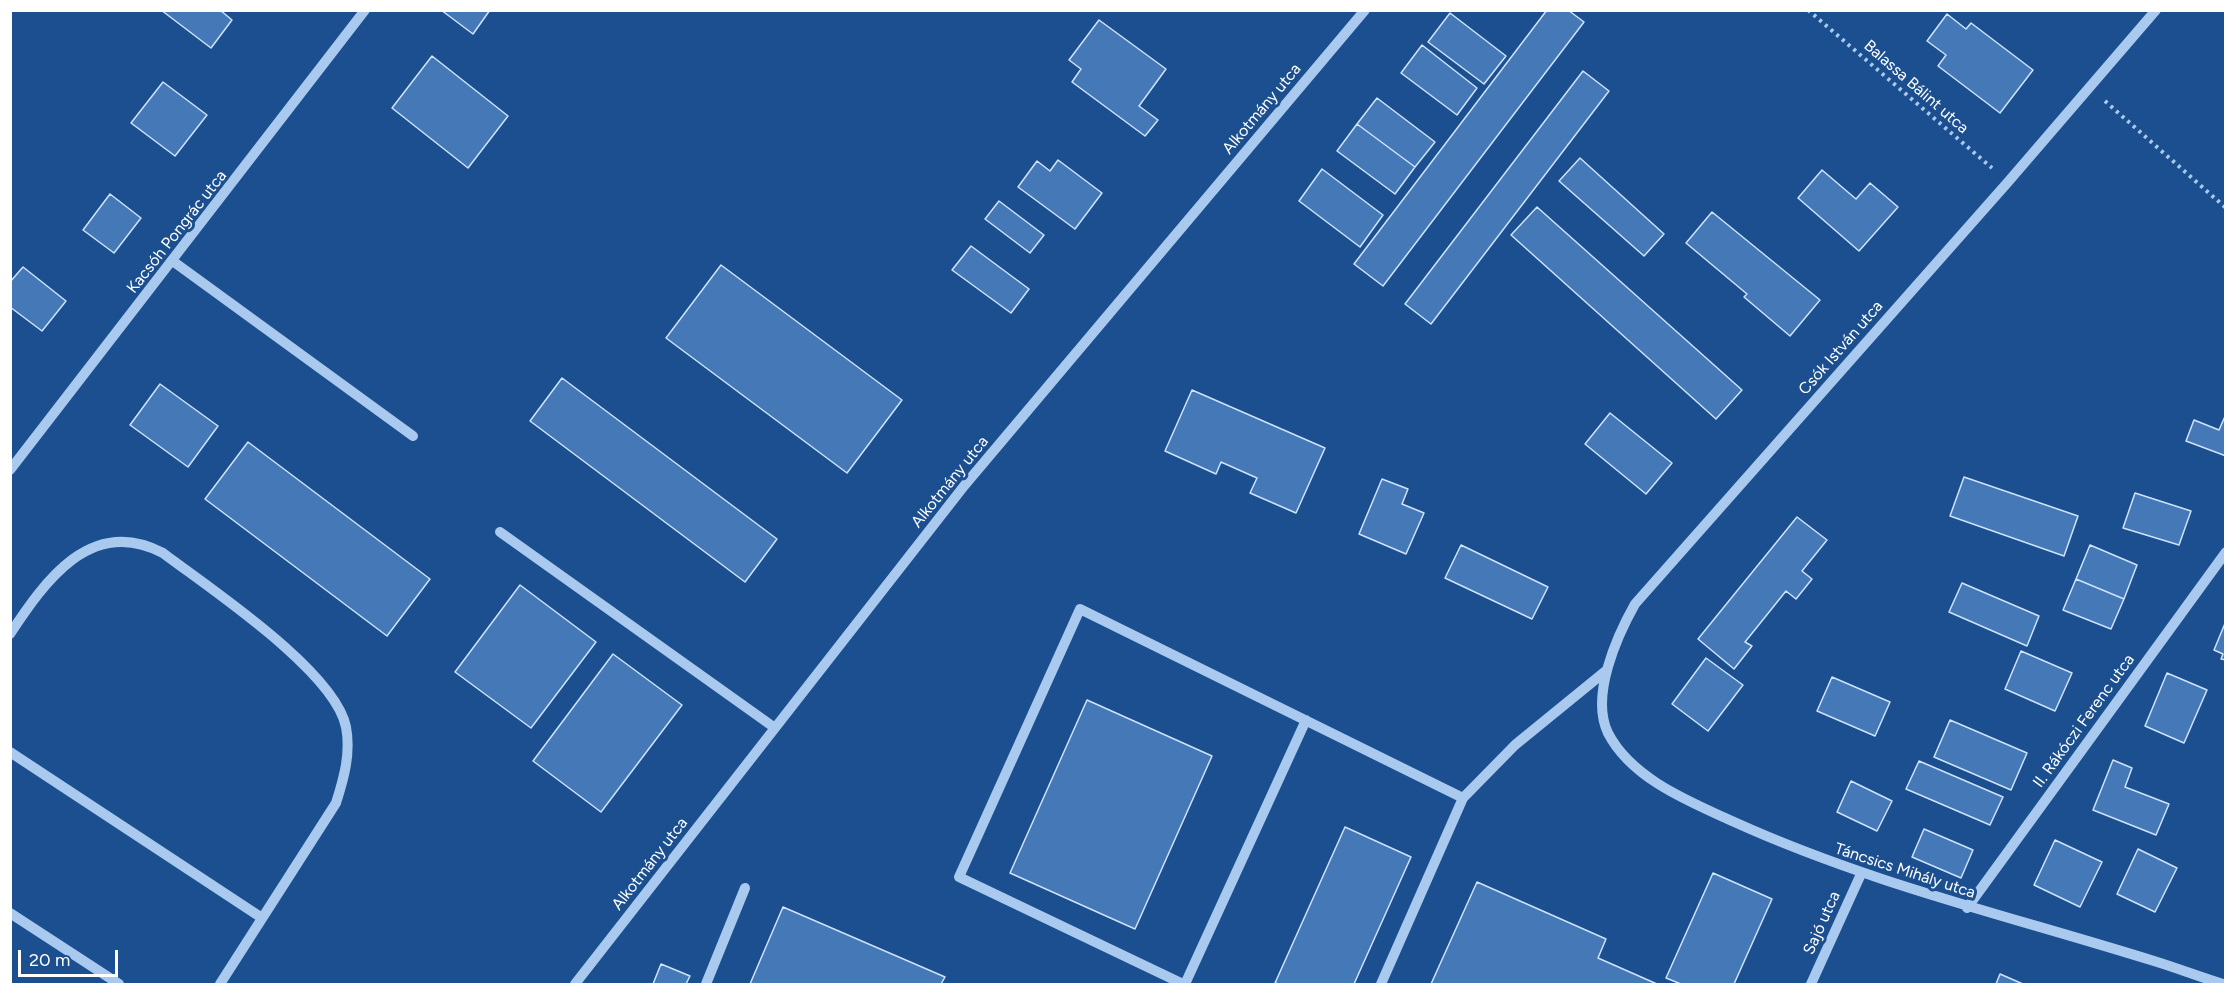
<!DOCTYPE html>
<meta charset="utf-8">
<style>
body{margin:0}
#map{position:relative;width:2236px;height:995px;overflow:hidden;background:#1b4f8f;font-family:Figtree,sans-serif}
canvas{display:block}
.frame{position:absolute;inset:0;border:12px solid #fff;pointer-events:none}
.scale{position:absolute;left:18px;top:950px;width:100px;height:27px;box-sizing:border-box;border:3px solid #fff;border-top:0;padding-left:8px;font-size:18px;line-height:21px;white-space:nowrap;color:#fff;-webkit-text-stroke:4px #1b4f8f;paint-order:stroke}
</style>
<div id="map">
<canvas width="2236" height="995"></canvas>
<div class="frame"></div>
<div class="scale">20 m</div>
</div>
<script>
const c = document.querySelector('canvas').getContext('2d');
c.lineJoin = 'round';
function paint(path, color) { c.fillStyle = color; c.fill(path, 'evenodd'); }
function strokePath(path, color, width, dash) { c.strokeStyle = color; c.lineWidth = width; c.lineCap = dash ? 'butt' : 'round'; c.setLineDash(dash || []); c.stroke(path); }
function drawText(font, color, halo, rows, align = 'center') {
  c.font = font + ' Figtree,sans-serif'; c.lineWidth = 6; c.setLineDash([]); c.textBaseline = 'middle'; c.strokeStyle = halo; c.fillStyle = color; for (const [text, x, y, turn = 0] of rows) {
    c.save(); c.translate(x, y); c.rotate((+turn || 0) * Math.PI / 180); c.textAlign = isNaN(turn) ? turn : align; if (halo) c.strokeText(text, 0, 0); c.fillText(text, 0, 0); c.restore();
  }
}
const building = new Path2D(`
 M161,10h59l12,10 -21,28z
 M441,10h49l-17,24z
 M1547,10h21l16,12 -201,264 -29,-22z
 M1450,13l56,43 -22,28 -56,-42z
 M1947,14l19,15 5,-6 62,47 -33,43 -62,-47 8,-11 -19,-14z
 M1099,20l67,49 -27,37 19,14 -13,16 -73,-54 9,-13 -12,-9z
 M1422,45l55,43 -20,27 -56,-42z
 M432,56l76,60 -40,52 -76,-60z
 M1583,71l26,20 -178,233 -26,-20z
 M163,82l44,33 -32,41 -44,-33z
 M1377,98l58,44 -20,25 -58,-43z
 M1357,124l58,43 -20,27 -58,-43z
 M1580,158l84,76 -20,22 -85,-75z
 M1058,160l44,33 -27,36 -57,-42 19,-26 13,10z
 M1322,169l61,46 -23,32 -61,-46z
 M1822,170l34,29 14,-16 28,24 -39,44 -61,-53z
 M110,194l31,24 -27,35 -31,-23z
 M999,201l45,34 -14,18 -45,-34z
 M1537,207l205,183 -26,29 -205,-184z
 M1712,212l108,88 -30,36 -46,-39 3,-3 -61,-51z
 M971,246l58,43 -18,24 -59,-43z
 M721,265l181,135 -55,73 -181,-135z
 M23,267l43,34 -24,30 -32,-24v-25z
 M562,378l215,161 -32,43 -215,-161z
 M160,384l58,42 -30,41 -58,-42z
 M1192,390l133,58 -29,65 -46,-20 7,-15 -36,-16 -5,12 -51,-23z
 M1610,413l62,50 -26,31 -61,-50z
 M2226,414v42l-40,-15 8,-21 25,10z
 M248,442l182,137 -43,57 -182,-137z
 M1964,477l114,39 -14,40 -114,-40z
 M1382,479l26,10 -6,15 22,9 -18,41 -47,-20z
 M2135,493l56,18 -12,34 -56,-17z
 M1797,517l30,23 -25,31 10,8 -16,20 -10,-8 -41,51 7,4 -18,23 -36,-30z
 M1461,545l87,42 -16,32 -87,-41z
 M2090,545l47,20 -13,34 -48,-20z
 M2076,579l48,20 -13,30 -48,-19z
 M1962,583l77,33 -12,30 -78,-34z
 M520,585l76,57 -65,86 -76,-56z
 M2226,621v39l-5,-1 2,-5 -9,-4z
 M2021,651l51,22 -17,38 -50,-22z
 M613,654l69,51 -81,107 -68,-51z
 M1706,658l37,27 -35,46 -36,-27z
 M2167,673l40,17 -23,53 -39,-17z
 M1832,677l58,25 -15,34 -58,-25z
 M1087,700l125,56 -77,173 -125,-56z
 M1950,720l77,33 -16,37 -77,-33z
 M2113,760l19,8 -7,19 44,17 -13,31 -63,-25z
 M1919,761l84,36 -13,28 -84,-36z
 M1851,781l41,20 -15,30 -40,-19z
 M1345,827l66,30 -57,127h-75l-4,-1z
 M1924,829l49,21 -12,28 -49,-21z
 M2055,840l47,22 -22,45 -46,-22z
 M2138,849l39,19 -22,44 -38,-18z
 M1713,873l59,26 -38,85h-53l-15,-6z
 M1477,882l129,57 -8,19 59,26h-226z
 M783,907l162,70 -4,7h-191z
 M661,964l29,12 -4,8h-33z
 M2000,974l23,10h-27z`);
paint(building, '#4478b7');
strokePath(building, '#cfe3fa', 1.5);
strokePath(new Path2D(`
 M1808,10l184,158
 M2105,101l121,107`), '#a9c9ee', 4, [3, 4.5]);
strokePath(new Path2D(`
 M2156,10l-148,172 -373,422c-18,32 -45,92 -27,129 23,45 80,68 124,88 139,63 278,95 422,140 23,7 46,16 69,23
 M174,262l239,174
 M10,470l355,-460
 M500,532l275,196
 M10,634c35,-53 81,-119 153,-81 46,35 172,118 183,174 5,26 -2,51 -10,76l-116,181
 M10,752l252,166
 M1967,908l259,-356
 M10,913l109,71
 M575,984l389,-498 401,-476
 M706,984l39,-96
 M1183,984l-224,-107 121,-268 383,189
 M1185,984l121,-264
 M1381,984l82,-186 52,-53 92,-75
 M1811,984l50,-110`), '#a9c9ee', 10);
drawText('16px', '#fff', '#1b4f8f', [
 ["Balassa Bálint utca",1916,87,41],
 ["Alkotmány utca",1262,109,-50],
 ["Kacsóh Pongrác utca",177,232,-52],
 ["Csók István utca",1841,348,-49],
 ["Alkotmány utca",950,482,-51],
 ["II. Rákóczi Ferenc utca",2084,721,-54],
 ["Alkotmány utca",650,864,-52],
 ["Táncsics Mihály utca",1905,871,18],
 ["Sajó utca",1822,923,-66]
]);
</script>
